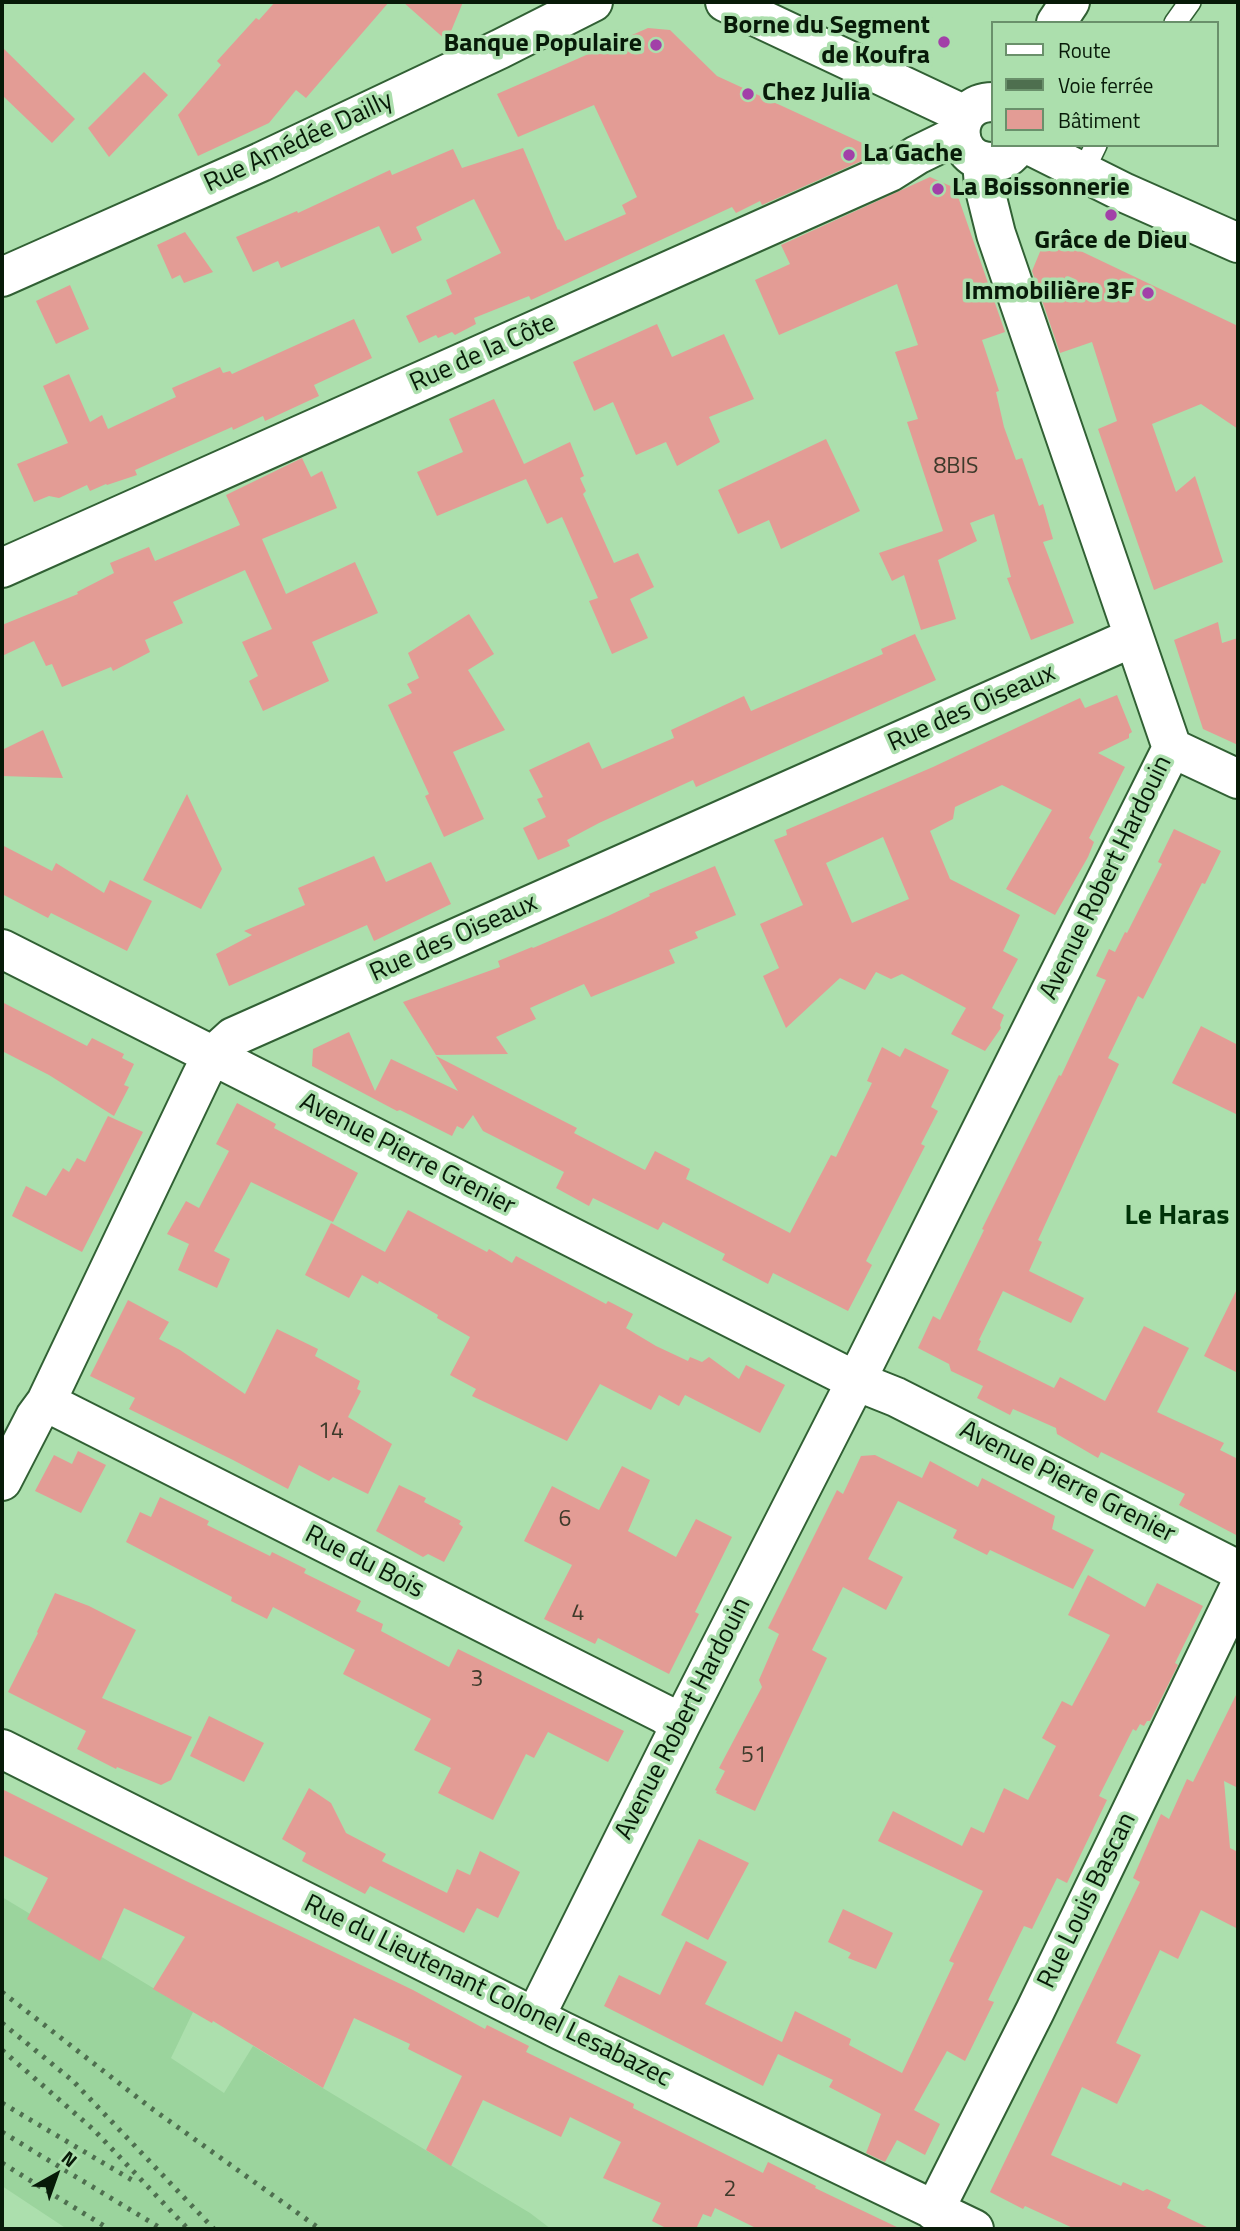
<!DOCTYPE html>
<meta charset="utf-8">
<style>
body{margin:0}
#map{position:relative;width:1240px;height:2231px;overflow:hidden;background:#acdfad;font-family:"Titillium Web",sans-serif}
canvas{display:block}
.frame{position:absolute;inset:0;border:4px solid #071a08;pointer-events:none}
.legend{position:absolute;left:991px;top:21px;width:228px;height:126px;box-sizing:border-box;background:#acdfad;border:2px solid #6a906b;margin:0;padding:9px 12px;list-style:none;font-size:21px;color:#071a08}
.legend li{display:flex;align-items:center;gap:14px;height:35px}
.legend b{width:35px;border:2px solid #6a906b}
.north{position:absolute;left:21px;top:2140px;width:70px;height:70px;-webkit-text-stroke:5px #acdfad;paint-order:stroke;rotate:40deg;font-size:19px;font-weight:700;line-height:28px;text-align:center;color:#071a08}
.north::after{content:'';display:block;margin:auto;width:24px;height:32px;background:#071a08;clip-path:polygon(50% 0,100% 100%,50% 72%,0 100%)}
</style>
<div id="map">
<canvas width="1240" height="2231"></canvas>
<div class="frame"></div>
<ul class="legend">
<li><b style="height:9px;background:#fff"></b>Route</li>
<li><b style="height:9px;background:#4e6f4f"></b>Voie ferrée</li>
<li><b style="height:19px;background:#e39c95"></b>Bâtiment</li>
</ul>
<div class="north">N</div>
</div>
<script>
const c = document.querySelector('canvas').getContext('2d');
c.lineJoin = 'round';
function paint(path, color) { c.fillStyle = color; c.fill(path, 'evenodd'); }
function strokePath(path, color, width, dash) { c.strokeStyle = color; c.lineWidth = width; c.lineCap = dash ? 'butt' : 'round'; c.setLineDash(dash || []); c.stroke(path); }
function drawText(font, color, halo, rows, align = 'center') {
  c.font = font + ' "Titillium Web",sans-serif'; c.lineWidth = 7; c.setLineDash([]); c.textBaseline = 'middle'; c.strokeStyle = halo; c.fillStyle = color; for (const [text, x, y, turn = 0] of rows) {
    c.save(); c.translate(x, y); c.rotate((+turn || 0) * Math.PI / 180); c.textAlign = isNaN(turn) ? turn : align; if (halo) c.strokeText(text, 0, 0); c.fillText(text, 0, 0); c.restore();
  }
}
paint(new Path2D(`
 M2,1897l191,115 -22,46 53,35 29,-47 277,167 21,16h-484l-65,-43z`), '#9bd49d');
paint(new Path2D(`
 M275,2h114l-83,96 -10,-8 -27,33 -71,33 -20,-41 43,-50 -4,-4 39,-43 3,2z
 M403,2h60l-16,39z
 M648,28l22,2 47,46 154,71 -5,12 -104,46 -2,-4 -24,12 -4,-6 -201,93 -2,-4 -55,22 2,6 -21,11 -3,-3 -14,6 -2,-3 -17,8 -13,-27 46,-22 -6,-14 55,-27 -27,-54 -58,28 6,13 -30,14 -13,-28 -98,42 -3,-7 -25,11 -17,-35 61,-26 1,2 92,-43 2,5 61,-26 9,19 61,-20 35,82 1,-1 6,12 61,-27 -4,-9 15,-8 -43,-92 -76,32 -21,-43z
 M2,47l73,72 -23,24 -50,-48z
 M144,72l24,23 -59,62 -21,-29z
 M930,177l25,11 50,144 -23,8 17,51 -3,1 8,35 12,33 6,-2 17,48 4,-2 10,35 -10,3 31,81 -43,17 -24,-62 4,-1 -17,-63 -24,9 7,18 -39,19 18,59 -35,11 -17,-55 -12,6 -13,-28 64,-22 -36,-109 11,-3 -23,-67 23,-7 -21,-61 -118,51 -24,-55 35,-16 -9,-19z
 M185,232l28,40 -29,11 -4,-8 -8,4 -15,-34z
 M1047,235l191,91v103l-37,-25 -49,20 24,68 19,-16 28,86 -69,28 -56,-161 19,-8 -25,-79 -32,11 -28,-82z
 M70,285l19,44 -33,15 -20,-43z
 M354,319l18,39 -58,27 5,11 -54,25 -2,-5 -30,14 -1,-3 -97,43 2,5 -30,10 -1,-1 -16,7 -3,-6 -28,13 -10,-2 -15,6 -17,-38 51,-21 -25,-57 26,-12 21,48 12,-7 6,14 68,-32 -4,-9 48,-21 3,6 7,-2 2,3z
 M657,324l15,33 52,-23 30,65 -45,18 11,25 -43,24 -11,-24 -30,13 -23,-53 -19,9 -21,-49z
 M494,399l30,65 46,-22 14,34 -4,2 6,13 -3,3 31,69 24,-10 16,34 -24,12 18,39 -36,16 -23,-53 9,-3 -36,-81 -15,7 -21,-45 -89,37 -20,-44 46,-20 -14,-33z
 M826,439l34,72 -79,38 -12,-29 -31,14 -20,-44z
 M302,458l9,19 11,-6 15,37 -75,31 24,55 69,-32 23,51 -66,29 17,39 -66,30 -14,-30 9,-5 -16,-34 30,-13 -27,-59 -72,32 10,21 -38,17 5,12 -37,19 -2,-4 -49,20 -10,-23 -6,2 -12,-25 -32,15v-31l76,-31 -1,-2 37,-19 -4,-10 39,-16 6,14 85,-36 -14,-30z
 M469,614l25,40 -26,16 37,60 -52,22 31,67 -40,18 -19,-41 4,-2 -41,-89 24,-12 -5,-9 12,-6 -11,-25z
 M1218,622l4,21 16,-5v107l-35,-16 -29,-89z
 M915,634l21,46 -240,107 -3,-7 -94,43 -32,17 3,6 -32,14 -15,-32 23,-11 -9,-18 6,-2 -14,-27 60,-28 13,27 72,-31 -3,-8 73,-34 7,15 132,-57 -2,-5z
 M1117,695l15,37 -3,2v4l-31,15 27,14 -36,71 5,4 -6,15 -33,58 -49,-26 46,-79 -50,-25 -47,22 -2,12 -23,12 20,48 70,36 -17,36 15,8 -26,49 12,7 -4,10 1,3 -16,23 -34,-17 15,-26 -64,-34 -11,5 -15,-7 -11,18 -25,-12 -54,50 -23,-52 16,-8 -19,-44 43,-19 -29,-65 13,-5 -1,-5 147,-63 147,-69 5,10zM883,837l26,62 -57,24 -26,-60z
 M43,730l20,48 -61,-2v-26z
 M187,794l35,75 -21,40 -58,-29z
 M1174,829l47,22 -16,33 -3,-1 -59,116 -5,-3 -30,62 11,6 -81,176 4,2 -13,29 55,27 -13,25 -68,-32 -24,49 2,1 -4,9 77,38 6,-11 45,24 39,-75 45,22 -32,64 67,31 -4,7 18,9v77l-59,-31 6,-11 -84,-42 -3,6 -41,-24 -1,-6 -43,-19 -3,6 -33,-17 6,-12 -32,-15 -2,-7 -31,-16 15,-32 7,4 44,-90 -2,-1 77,-154 2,1 45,-96 -10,-4 13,-27 6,3 10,-20 2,1 35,-69 -4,-2z
 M2,845l50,26 4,-8 48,30 6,-13 42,21 -25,50 -76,-38 -3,5 -46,-24z
 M374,856l12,26 45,-20 20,42 -77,37 -7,-16 -138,61 -13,-32 36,-19 -8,-4 61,-26 -7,-17z
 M715,866l21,49 -41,17 3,6 -29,12 6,13 -84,34 -7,-13 -54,24 6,11 -40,18 12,17 -72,1 -33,-53 97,-35 -2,-6 34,-14 1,1 75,-32 42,-20 -1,-2z
 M2,1002l85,44 5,-8 32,16 -2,4 12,6 -10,21 5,2 -15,29 -65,-41 -47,-24z
 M1201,1026l37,19v70l-66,-32z
 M349,1032l26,59 16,-32 67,32 -22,-35 141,72 -3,5 71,37 10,-19 35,18 -4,10 104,54 41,-78 5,2 36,-74 -5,-2 15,-34 18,10 5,-9 44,22 -18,37 7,4 -17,33 4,2 -59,115 6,4 -24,46 -75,-38 -5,11 -46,-24 3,-6 -62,-32 -5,8 -65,-32 -4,8 -33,-18 8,-16 -81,-41 -10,-16 -10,14 -6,-3 -5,10 -52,-26 -3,1 -85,-45 1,-17z
 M237,1103l39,21 -2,4 84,45 -25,49 -82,-40 -37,69 16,8 -13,29 -39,-18 11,-26 -22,-10 19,-33 13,7 30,-57 -13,-7z
 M108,1116l35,16 -61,120 -70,-36 14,-30 20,10 17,-28 6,4 8,-14 8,4z
 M408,1210l79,42 2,-3 23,14 4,-7 90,48 2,-3 25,13 -7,14 30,18 32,15 2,-4 12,5 7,-5 30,22 7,-14 39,20 -25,48 -75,-38 -6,11 -20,-11 -8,15 -51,-26 -33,57 -95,-45 4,-7 -26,-14 20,-38 -33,-19 1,-3 -59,-34 -1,3 -16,-9 -13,23 -44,-23 26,-52 54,29z
 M1238,1287v86l-34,-17z
 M128,1300l41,22 -10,17 21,11 65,44 32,-65 41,20 -3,7 45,25 -3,8 4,2 -13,26 44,27 -24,50 -35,-17 -4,4 -30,-16 -11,24 -55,-29 -104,-51 6,-11 -45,-22z
 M78,1451l28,14 -25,48 -46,-22 19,-36 18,9z
 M875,1455l47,23 8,-17 48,26 4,-9 73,38 -3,13 42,21 -21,39 -83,-39 -3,5 -34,-17 4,-8 -59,-29 -30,58 35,18 -17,33 -43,-23 -31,63 15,8 -72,153 -39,-18 1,-2 -2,-1 10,-19 -6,-3 43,-81 -3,-7 20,-46 -11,-6 69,-138 6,4 18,-38z
 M622,1466l28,14 -22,51 48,26 20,-38 36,18 -37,75 4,2 -30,60 -71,-36 -3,6 -51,-25 28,-54 -48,-24 28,-55 47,24z
 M399,1485l27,13 -2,4 37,19 -2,3 4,3 -19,35 -16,-8 -5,3 -47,-26z
 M160,1497l49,24 -2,4 63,31 2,-4 34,17 -2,4 57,28 -5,10 27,13 -2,7 68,36 9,-18 166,82 -16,31 -60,-30 -14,26 -8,-4 -33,66 -55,-27 13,-25 -37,-18 17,-31 -88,-45 12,-24 -82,-43 -6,12 -36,-18 1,-4 -106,-55 14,-30 11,5z
 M1088,1575l57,32 12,-24 46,23 -28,57 3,2 -28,56h-3l-3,5 -4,-2 -4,7 -3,-2 -34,67 8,4 -40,83 -10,-5 -25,51 -8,-3 -36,74 6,2 -29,59 -18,-10 -33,59 26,14 -15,31 -28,-15 -12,22 -19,-9 15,-39 -52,-27 4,-7 -55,-26 -15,32 -159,-80 15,-31 41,20 26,-54 41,21 -22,42 77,38 13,-31 56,28 -2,6 53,28 52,-110 -5,-2 34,-70 -105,-50 15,-30 69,35 9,-19 13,6 20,-45 24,12 28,-54 -14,-8 20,-37 10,5 38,-71 -42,-20z
 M55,1593l34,13 47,24 -34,68 90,39 -21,43 -10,5 -44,-18 -1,2 -39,-20 9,-18 -78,-39 30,-59 -1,-1z
 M1238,1691v97l-14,-7 6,67 8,4v77l-37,-19 -23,49 -18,-9 -44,93 25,12 -24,49 -35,-17 -31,68 70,31 2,-4 20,9 4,-2 24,11 -4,8 44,21h-136l-50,-23 -2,3 -33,-17 150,-310 -7,-4 28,-64 8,5 18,-40 6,3z
 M209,1716l55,27 -20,39 -54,-26z
 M309,1788l22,15 15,30 40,21 -4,7 65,32 10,-24 13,6 10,-24 40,21 -22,46 -21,-10 -13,25 -94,-47 -5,8 -63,-33 4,-8 -24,-14z
 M2,1789l184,92 227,109 72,39 2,-4 42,21 -3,6 108,52 -1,4 130,65 5,-11 48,24 -1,2 86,41h-143l-43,-21 -4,9 -8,-3 -7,15h-28l-16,-8 9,-18 -58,-25 18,-36 -51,-25 -9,20 -78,-37 -32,66 -25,-16 36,-74 -54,-27 2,-5 -56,-26 -31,70 -110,-67 -1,2 -59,-34 32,-52 -61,-29 -24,53 -73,-42 21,-41 -46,-23z
 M699,1839l50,24 -41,77 -47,-25z
 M843,1909l50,24 -17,36 -28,-11 3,-5 -23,-11z`), '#e39c95');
const lane = new Path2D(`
 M1175,23l15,-21
 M1083,172l13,-27`);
const street = new Path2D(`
 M1056,23l14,-21
 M2,277l259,-115 239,-113 93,-47
 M2,568l888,-396 27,-17 43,-21
 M1172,748l66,31
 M2,949l854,432 40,16 342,173
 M46,1402l618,312 16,12
 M2,1481l33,-64 11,-15 155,-325 10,-20 22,-20 901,-400
 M2,1749l560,282 412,198
 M535,2017l145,-291 176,-345 316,-633 -176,-514 -12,-48 -2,-25
 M934,2211l101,-200 203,-421`);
const primary = new Path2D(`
 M725,2l240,113
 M993,102c-43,0 -43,60 -1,60 12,0 20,-7 26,-17
 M1029,145l96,48 113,50`);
strokePath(lane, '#316034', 24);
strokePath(street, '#316034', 42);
strokePath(primary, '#316034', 42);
strokePath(lane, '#fff', 21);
strokePath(street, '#fff', 38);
strokePath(primary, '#fff', 38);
strokePath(new Path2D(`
 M2,1992l149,116 169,121
 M2,2023l71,58 141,148
 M2,2050l92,80 94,99
 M2,2103l135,80
 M2,2132l160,97
 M2,2163l107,66`), '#4e6f4f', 5, [3.5, 7]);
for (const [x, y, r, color] of [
 [944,42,7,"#a240a8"],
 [656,45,7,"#a240a8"],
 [748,94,7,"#a240a8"],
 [849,155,7,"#a240a8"],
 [938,189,7,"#a240a8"],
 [1111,215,7,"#a240a8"],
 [1148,293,7,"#a240a8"]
]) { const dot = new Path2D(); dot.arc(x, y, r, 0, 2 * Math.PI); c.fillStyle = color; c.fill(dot); strokePath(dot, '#acdfad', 2.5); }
drawText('23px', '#3e3a2b', null, [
 ["8BIS",956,467],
 ["14",331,1432],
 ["6",565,1520],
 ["4",578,1614],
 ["3",477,1680],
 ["51",754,1756],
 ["2",730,2190]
]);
drawText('bold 26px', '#071a08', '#acdfad', [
 ["Borne du Segment",930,27],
 ["de Koufra",930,57],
 ["Banque Populaire",642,45],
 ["Chez Julia",762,94,"left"],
 ["La Gache",863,155,"left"],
 ["La Boissonnerie",952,189,"left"],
 ["Grâce de Dieu",1111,242,"center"],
 ["Immobilière 3F",1134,293]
], 'right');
drawText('26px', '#071a08', '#acdfad', [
 ["Rue Amédée Dailly",299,143,-25],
 ["Rue de la Côte",483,354,-24],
 ["Rue des Oiseaux",972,709,-24],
 ["Avenue Robert Hardouin",1107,878,-64],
 ["Rue des Oiseaux",454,939,-24],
 ["Avenue Pierre Grenier",407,1155,27],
 ["Avenue Pierre Grenier",1067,1483,27],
 ["Rue du Bois",364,1563,27],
 ["Avenue Robert Hardouin",684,1719,-63],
 ["Rue Louis Bascan",1088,1901,-64],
 ["Rue du Lieutenant Colonel Lesabazec",487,1992,26]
]);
drawText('bold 28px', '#003308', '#acdfad', [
 ["Le Haras",1177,1217]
]);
</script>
